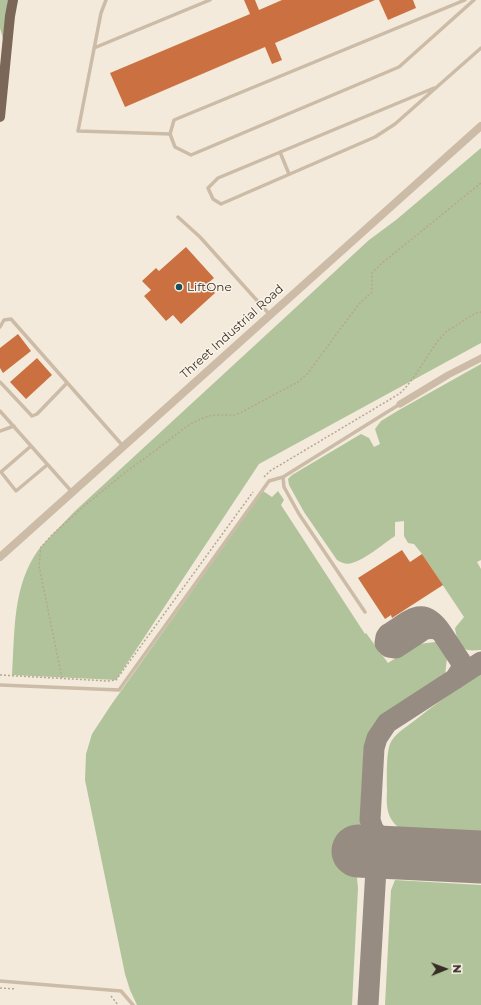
<!DOCTYPE html>
<style>
body{margin:0}
#map{position:relative;width:481px;height:1005px;overflow:hidden;background:#f3eadb;font-family:Montserrat,sans-serif}
canvas{display:block}
.north{position:absolute;left:425px;top:949px;width:40px;height:40px;-webkit-text-stroke:3px #faf4e8;paint-order:stroke;rotate:89deg;font-size:11px;font-weight:700;line-height:16px;text-align:center;color:#382e28}
.north::after{content:'';display:block;margin:auto;width:14px;height:18px;background:#382e28;clip-path:polygon(50% 0,100% 100%,50% 72%,0 100%)}
</style>
<div id="map">
<canvas width="481" height="1005"></canvas>
<div class="north">N</div>
</div>
<script>
const c = document.querySelector('canvas').getContext('2d');
c.lineJoin = 'round';
function paint(path, color) { c.fillStyle = color; c.fill(path, 'evenodd'); }
function strokePath(path, color, width, dash) { c.strokeStyle = color; c.lineWidth = width; c.lineCap = dash ? 'butt' : 'round'; c.setLineDash(dash || []); c.stroke(path); }
function drawText(font, color, halo, rows, align = 'center') {
  c.font = font + ' Montserrat,sans-serif'; c.lineWidth = 3; c.setLineDash([]); c.textBaseline = 'middle'; c.strokeStyle = halo; c.fillStyle = color; for (const [text, x, y, turn = 0] of rows) {
    c.save(); c.translate(x, y); c.rotate((+turn || 0) * Math.PI / 180); c.textAlign = isNaN(turn) ? turn : align; if (halo) c.strokeText(text, 0, 0); c.fillText(text, 0, 0); c.restore();
  }
}
paint(new Path2D(`
 M0,0h8l-5,39 -3,-11z
 M481,148v195l-222,121 -143,216 -104,-5c3,-43 0,-89 27,-126 11,-13 24,-25 36,-38l294,-271 27,-20z
 M481,364v196l-4,2 4,7v81c-4,0 -9,1 -13,0 -9,-2 -12,-15 -13,-22l9,-11 -42,-63 -8,-10 -6,-1 -4,-7v-15l-9,1v14c-12,8 -29,23 -43,27 -5,2 -10,0 -15,-3l-33,-48 -15,-27 -1,-6 4,-4 69,-41 8,4 5,9 6,-3 -5,-15 6,-8 18,-11z
 M263,491l9,6 6,-6 6,9 -3,5 84,129 1,-1 22,30 30,-19 18,-2 11,16 -2,17 -56,36 -13,11 -9,15 -3,11 -7,130 1,10 -6,117h-215l-7,-15 -5,-16 -40,-194 1,-26 6,-20 19,-29z
 M481,673v159l-23,-1 -1,4 -52,-3c-18,-11 -19,-23 -18,-42 0,-11 -1,-36 3,-46 4,-10 15,-16 24,-23 21,-17 44,-33 67,-48z
 M395,880l86,5v120h-96l6,-115z`), '#b1c39a');
strokePath(new Path2D(`
 M442,633c-19,-29 -31,-13 -54,1l-2,3 -1,6 4,4 7,1 29,-19c7,-1 12,-1 17,4l19,29 1,6 -7,11
 M368,1005l9,-153v-18l-4,-5 -3,-9 4,-72 3,-10 10,-15 94,-61`), '#968c82', 21);
strokePath(new Path2D(`
 M358,851l123,6`), '#968c82', 53);
paint(new Path2D(`
 M244,0h11l4,10 23,-10h93l-100,43 7,17 -10,4 -7,-17 -140,60 -15,-34 140,-59z
 M379,0h34l3,8 -28,12z
 M186,247l28,31 -7,6 8,9 -34,31 -8,-9 -7,6 -22,-25 7,-6 -9,-9 14,-13 3,3z
 M18,334l13,17 -28,22 -3,-5v-20z
 M37,358l15,17 -26,24 -16,-17z
 M402,550l8,12 12,-8 21,31 -51,33 -1,-3 -6,4 -27,-41z`), '#cb7141');
strokePath(new Path2D(`
 M264,477l6,-6 129,-77c19,-17 28,-42 45,-60 3,-4 9,-6 13,-9 8,-5 14,-11 24,-13
 M0,675l108,6 8,-1 137,-188
 M62,678l-23,-112 2,-19 12,-13 31,-28 43,-35 25,-18 38,-29 13,-6 10,-3h21l6,-2 58,-31 10,-9 50,-68 14,-13v-19l9,-9 100,-81
 M0,988l16,1
 M111,996l7,9`), '#b8a691', 1.5, [2, 2]);
strokePath(new Path2D(`
 M106,0l-5,13 -23,118 92,3 5,13 16,8 208,-88 75,-67
 M94,48l116,-48
 M434,88l-216,90 -10,10 5,11 8,5 154,-67 20,-13 86,-76
 M170,134l4,-14 291,-120
 M280,152l9,22
 M178,217l22,20 70,78
 M0,327l4,-7 7,-1 112,127
 M0,382l32,34 5,-2 30,-31
 M0,411l72,81
 M0,431l14,-5
 M31,446l-30,26 15,19 31,-26
 M365,612l-66,-98 -15,-27 -1,-10 117,-73
 M0,685l119,5 150,-209 14,-4
 M0,981l121,10 12,14`), '#ccbca7', 3.5);
strokePath(new Path2D(`
 M400,404l48,-29 33,-17`), '#ccbca7', 7);
strokePath(new Path2D(`
 M0,557l481,-431`), '#ccbca7', 8);
strokePath(new Path2D(`
 M0,117l10,-101 3,-16`), '#7a6758', 10);
for (const [x, y, r, color] of [
 [179,287,4,"#1b505b"]
]) { const dot = new Path2D(); dot.arc(x, y, r, 0, 2 * Math.PI); c.fillStyle = color; c.fill(dot); strokePath(dot, '#faf4e8', 1.5); }
drawText('12px', '#382e28', '#faf4e8', [
 ["LiftOne",187,287]
], 'left');
drawText('12px', '#382e28', '#faf4e8', [
 ["Threet Industrial Road",232,332,-42]
]);
</script>
